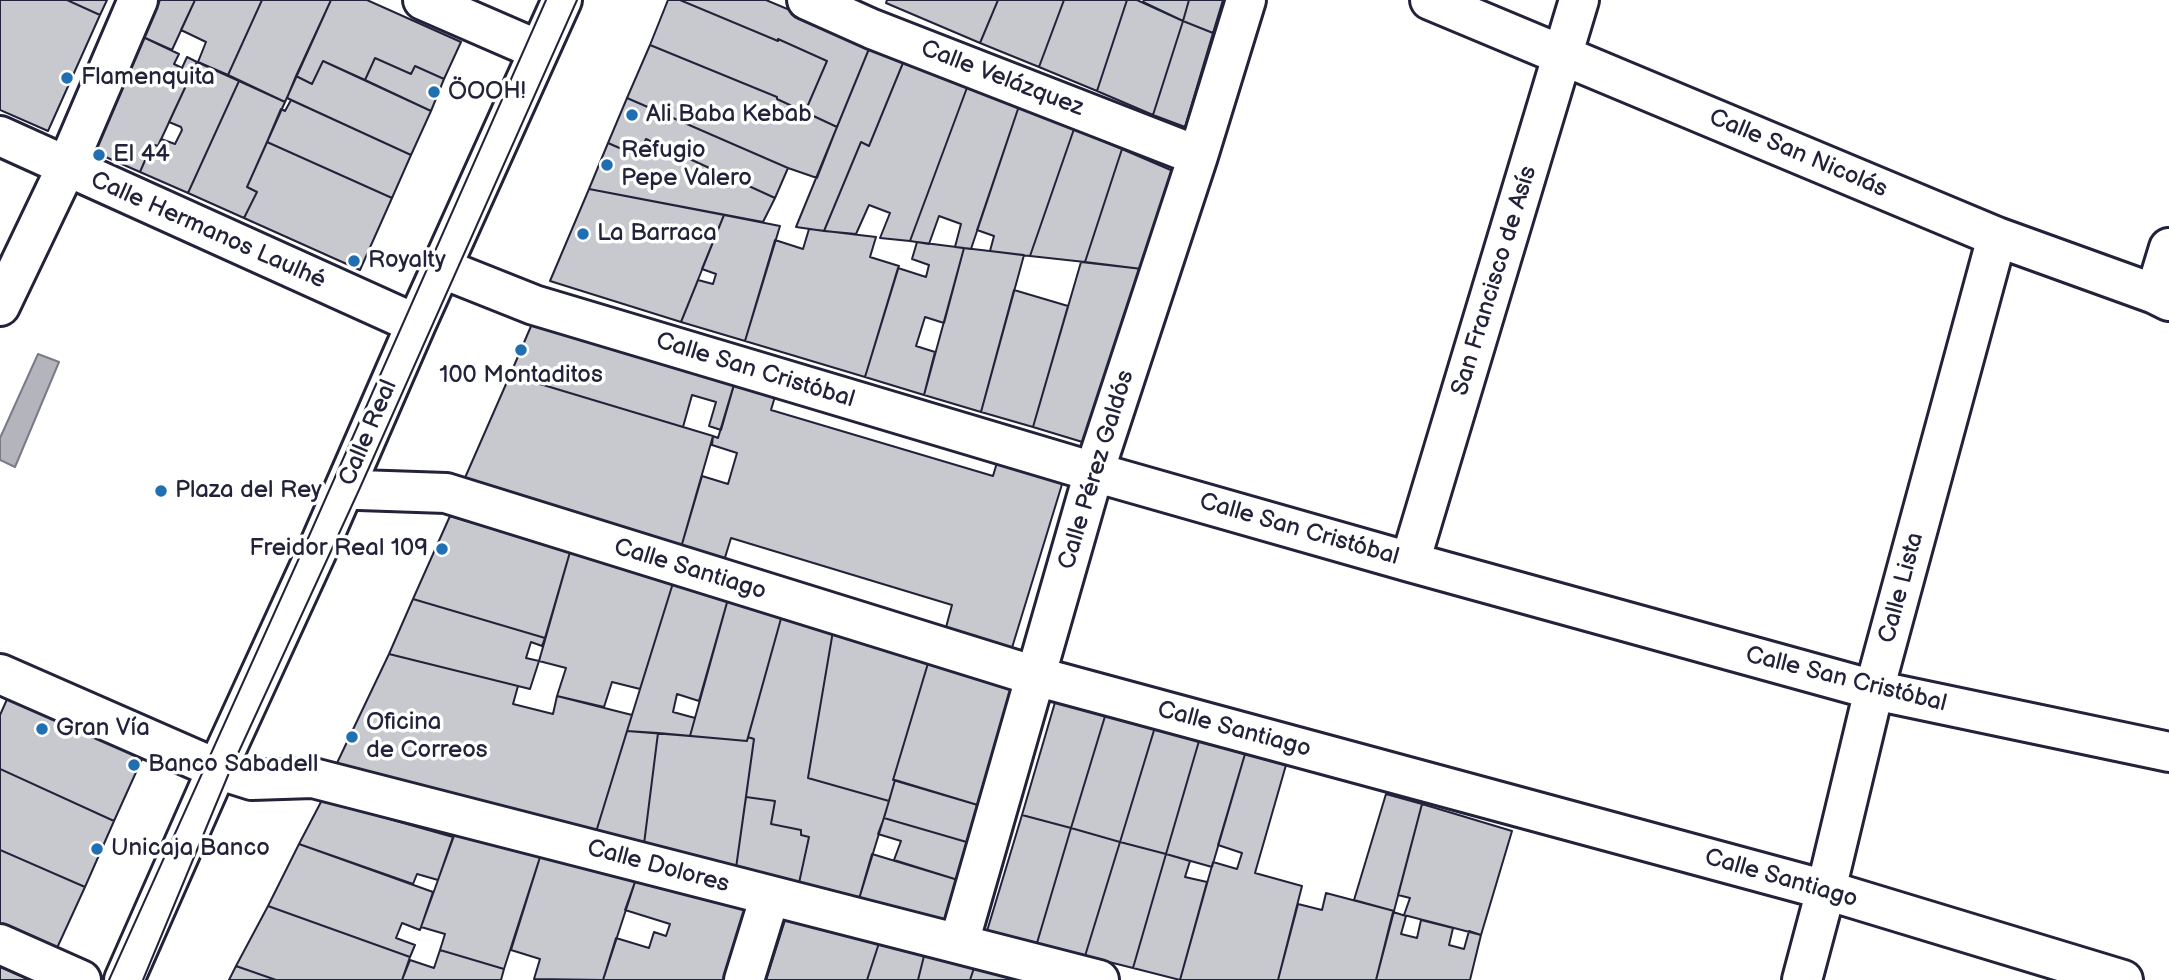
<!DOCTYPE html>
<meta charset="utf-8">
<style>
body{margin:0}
canvas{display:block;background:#fff}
</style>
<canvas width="2169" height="980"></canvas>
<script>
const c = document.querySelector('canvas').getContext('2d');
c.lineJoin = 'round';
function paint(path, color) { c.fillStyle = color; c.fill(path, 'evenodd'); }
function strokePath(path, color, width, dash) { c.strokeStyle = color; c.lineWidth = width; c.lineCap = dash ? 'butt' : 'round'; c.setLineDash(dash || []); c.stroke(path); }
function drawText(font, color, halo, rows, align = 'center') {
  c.font = font + ' "Balsamiq Sans",sans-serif'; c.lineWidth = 7; c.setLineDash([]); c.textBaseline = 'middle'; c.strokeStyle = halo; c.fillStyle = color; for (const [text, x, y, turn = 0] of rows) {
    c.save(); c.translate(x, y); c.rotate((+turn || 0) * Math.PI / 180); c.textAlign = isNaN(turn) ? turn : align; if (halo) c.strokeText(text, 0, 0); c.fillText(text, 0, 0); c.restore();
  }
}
const water = new Path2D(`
 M38,354l21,8 -44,105 -15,-7v-22z`);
paint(water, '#b4b4bc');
strokePath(water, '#7a7a88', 2);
const building = new Path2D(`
 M0,0h67l33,15 -52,116 -48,-21z
 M67,0h40l-7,15z
 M160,0h35l-23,50 -29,-13z
 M195,0h67l-34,75 -30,-13 8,-20 -25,-12z
 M262,0h69l-46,102 -57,-27z
 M331,0h36l94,42 -17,37 -29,-13 -4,8 -36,-16 -10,22 -42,-19 -11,23 -16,-8z
 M668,0h12l98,41v-2l49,22 -22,51 -28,-13v-2l-127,-52z
 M680,0h86l105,44 -34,83 -32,-15 22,-51 -49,-22v2z
 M887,0h111l-18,43 -94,-40z
 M998,0h66l-25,67 -59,-24z
 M1064,0h63l-30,91 -58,-24z
 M1127,0h10l46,21 -30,94 -56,-24z
 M1144,0h45l-6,21 -40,-19z
 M1189,0h34l-10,33 -30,-12z
 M1183,21l30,12 -28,94 -32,-12z
 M143,37l36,17 -5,10 8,4 5,-11 10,5 -39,84 -6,-2 -12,28 -48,-21z
 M871,44l34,14 -36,88 -8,-4 -37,89 -28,-4z
 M650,45l127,52v2l60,28 -20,51 -29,-10 -161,-70z
 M375,58l36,16 4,-8 29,13 -13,32 -66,-31z
 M905,58l63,27 -58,156 -30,-3 10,-25 -21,-8 -13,29 -32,-3 37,-89 8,4z
 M323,61l108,50 -20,44 -124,-57 9,-22 16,8z
 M197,62l42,19 -51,112 -48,-21 12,-28 6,2 3,-7 14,5 7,-14 -1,-3 -12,-5z
 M239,81l46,21 -38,85 10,5 -13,26 -56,-25z
 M968,85l51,21 -48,143 -16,-2 6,-23 -22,-8 -10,28 -19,-3z
 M627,98l161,70 -13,30 -129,-59 -8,17 -30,-13z
 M291,100l120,55 -19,43 -125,-56 14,-33 4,2z
 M1019,106l55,23 -44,127 -40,-5 4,-15 -17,-6z
 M1074,129l48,20 -37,113 -55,-6z
 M646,139l129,59 -12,24 -174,-33 19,-46 30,13z
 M267,142l125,56 -32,72 -116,-52 13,-26 -10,-5z
 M1122,149l51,22 -31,98 -57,-7z
 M589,189l135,26 -43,107 -131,-41z
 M724,215l56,11 -35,115 -64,-19 17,-42 15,4 3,-10 -14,-5z
 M809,229l67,8 -6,20 29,9 -34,111 -120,-36 30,-101 28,9z
 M917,242l47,6 -20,75 -19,-6 -9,29 19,6 -11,43 -59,-18 33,-109 28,9 3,-12 -17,-6z
 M964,248l60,7 -43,157 -57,-17z
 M1081,262l61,7 -53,175 -56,-17z
 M1014,290l54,16 -35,121 -52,-15z
 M538,310l200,61 -17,59 -12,-4 7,-24 -24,-7 -9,32 -173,-52z
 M738,371l41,12 -8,27 222,66 8,-27 66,19 -56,183 -66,-20 7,-26 -221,-67 -8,26 -43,-13 22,-75 26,8 9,-31 -25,-8 1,-9 5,2z
 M510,375l203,61 -33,115 -216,-71z
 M450,516l120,36 -25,86 -132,-39z
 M570,552l103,31 -33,106 -28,-7 -8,25 -47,-11 9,-28 -27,-7z
 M673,583l55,16 -29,102 -22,-7 -4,18 22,6 -5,18 -63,-5z
 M413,599l132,39 -3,8 -11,-4 -5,16 13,3 -9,28 -141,-35z
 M728,599l54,16 -35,126 -57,-5z
 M782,615l51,16 -25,147 81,23 -30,98 -60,-16 10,-46 -8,-2v-5l-30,-6 4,-23 -29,-4 8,-58 -6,-2z
 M833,631l96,29 -36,120h2l-6,21 -81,-23z
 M389,654l129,32 -5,18 40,10 4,-18 75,19 -36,117 -256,-65 -3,-4z
 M929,660l88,27 -36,119 -88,-26z
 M8,697l134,62 -28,62 -114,-52v-54z
 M1056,699l50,14 -35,115 -49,-13z
 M1106,713l49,14 -35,115 -49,-14z
 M1155,727l44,14 -33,113 -46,-12z
 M627,731l31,2 -14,111 -48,-12z
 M658,733l89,8 1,-4 6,2 -18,129 -92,-24z
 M1199,741l46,13 -33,113 -46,-13z
 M1245,754l41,11 -31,108 47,13 -24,94h-98l33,-118 24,7 5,-16 -24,-8z
 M0,769l114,52 -29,66 -85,-37z
 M895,780l86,26 -11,37 -86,-25z
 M1386,794l36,10 -28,107 -40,-11z
 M746,797l29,4 -4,23 30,6v5l8,2 -10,46 -63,-15z
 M322,800l131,37 -15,43 -21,-6 -4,10 -114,-40z
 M1422,804l90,27 -31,104 -77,-20 6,-17 -12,-3z
 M1022,815l49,13 -34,115 -50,-12z
 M884,818l86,25 -12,37 -64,-20 7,-19 -23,-7z
 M1071,828l49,14 -35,114 -48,-13z
 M455,833l86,21 -37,115 -64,-19 5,-16 -24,-7z
 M1120,842l46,12 -33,114 -48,-12z
 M299,844l134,48 -13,38 -18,-7 -6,15 19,7 -5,12 -142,-51z
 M0,850l85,37 -28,61 -57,-25z
 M541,854l95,25 -33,101 -69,-1 6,-20 -29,-9z
 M872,854l86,26 -12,40 -87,-21z
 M1166,854l24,7 -5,16 22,5 -27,98 -47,-12z
 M636,879l114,28 -22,73h-125l13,-42 33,10 5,-16 12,4 4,-12 -45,-14z
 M1326,893l68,18 -18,69h-98l20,-76 24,6z
 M268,906l142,51 -8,23h-126l-40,-14z
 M1393,912l13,4 -5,18 16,4 4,-18 32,8 -4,17 15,4 5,-18 12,4 -11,45h-94z
 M786,917l94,23 -13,40h-101z
 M880,940l45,12 -7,28h-51z
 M440,950l64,19 -3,11h-99l8,-20 24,8z
 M925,952l50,13 -5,15h-52z
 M975,965l60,15h-65z
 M236,966l40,14h-47z
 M0,967l30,13h-30z`);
paint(building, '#c8c8cf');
strokePath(building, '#22223b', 2);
const minor = new Path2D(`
 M423,0l115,50
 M807,0l65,29 326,127
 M1430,0l567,237 158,57 14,7
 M0,136l416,188
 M441,268l93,37 560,167 316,90 464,128 295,62
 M2155,294l14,-46
 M0,306l66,-138 72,-168
 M346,485l13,5 87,3 589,183 791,214 297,90
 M1410,562l169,-562
 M0,674l217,95 35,11 61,-2 786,202
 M959,943l135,-471 104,-316 48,-156
 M0,944l81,36
 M124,980l93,-211 104,-227 95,-218 146,-324
 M744,980l26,-84
 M1802,980l24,-90 48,-200 123,-453`);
strokePath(minor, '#22223b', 44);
strokePath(minor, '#fff', 38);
strokePath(new Path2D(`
 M109,980l200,-444 237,-536
 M143,980l86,-207 130,-283 218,-490`), '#22223b', 2);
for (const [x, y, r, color] of [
 [67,78,7,"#1f6fb2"],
 [434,92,7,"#1f6fb2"],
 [632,115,7,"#1f6fb2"],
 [99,155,7,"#1f6fb2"],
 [607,165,7,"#1f6fb2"],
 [583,234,7,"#1f6fb2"],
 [354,261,7,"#1f6fb2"],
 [521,350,7,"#1f6fb2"],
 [161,491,7,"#1f6fb2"],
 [442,549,7,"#1f6fb2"],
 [42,729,7,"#1f6fb2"],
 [352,737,7,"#1f6fb2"],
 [134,765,7,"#1f6fb2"],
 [97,849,7,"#1f6fb2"]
]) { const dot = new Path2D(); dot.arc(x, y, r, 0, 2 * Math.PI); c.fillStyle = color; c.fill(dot); strokePath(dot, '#fff', 2.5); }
drawText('24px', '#22223b', '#fff', [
 ["Flamenquita",81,78],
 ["ÖOOH!",448,92],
 ["Ali Baba Kebab",646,115],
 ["Refugio",621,151],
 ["Pepe Valero",621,179],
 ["El 44",113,155],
 ["La Barraca",597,234],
 ["Royalty",368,261],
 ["100 Montaditos",521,376,"center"],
 ["Plaza del Rey",175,491],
 ["Freidor Real 109",428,549,"right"],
 ["Oficina",366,723],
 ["de Correos",366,751],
 ["Gran Vía",56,729],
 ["Banco Sabadell",148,765],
 ["Unicaja Banco",111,849]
], 'left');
drawText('24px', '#22223b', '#fff', [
 ["Calle Velázquez",1002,79,21],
 ["Calle San Nicolás",1798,154,23],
 ["Calle Hermanos Laulhé",208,231,24],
 ["San Francisco de Asís",1495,281,-73],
 ["Calle San Cristóbal",755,371,17],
 ["Calle Real",369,433,-67],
 ["Calle Pérez Galdós",1097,470,-73],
 ["Calle San Cristóbal",1299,530,16],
 ["Calle Santiago",690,570,17],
 ["Calle Lista",1902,588,-75],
 ["Calle San Cristóbal",1846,680,14],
 ["Calle Santiago",1234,730,15],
 ["Calle Dolores",658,867,15],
 ["Calle Santiago",1781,879,16]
]);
</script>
